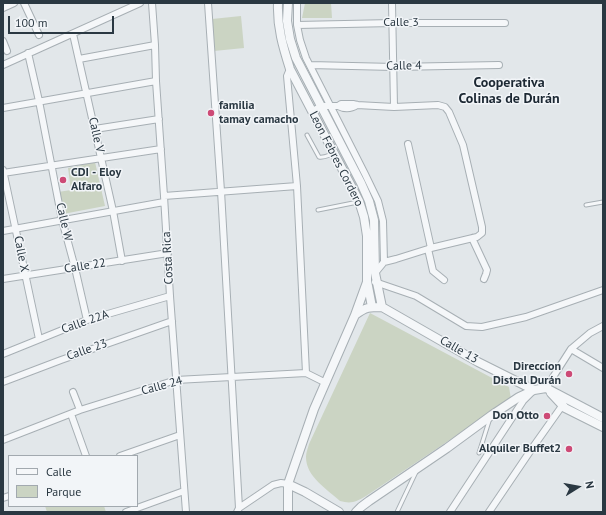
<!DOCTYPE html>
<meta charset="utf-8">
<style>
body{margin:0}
#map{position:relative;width:606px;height:515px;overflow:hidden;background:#e2e7ea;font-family:"PT Sans",sans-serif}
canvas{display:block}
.frame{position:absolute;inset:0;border:4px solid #2a3842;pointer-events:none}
.legend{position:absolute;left:8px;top:455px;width:130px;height:52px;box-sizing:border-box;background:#f2f5f8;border:1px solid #a2a9af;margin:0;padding:5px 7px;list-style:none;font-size:12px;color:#2a3842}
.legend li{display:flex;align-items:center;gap:8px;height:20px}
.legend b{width:20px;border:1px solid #a2a9af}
.north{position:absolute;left:558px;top:467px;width:40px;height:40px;-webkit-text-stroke:3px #f2f5f8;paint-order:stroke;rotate:79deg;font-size:11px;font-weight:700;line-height:16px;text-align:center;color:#2a3842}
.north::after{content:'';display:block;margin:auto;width:14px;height:18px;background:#2a3842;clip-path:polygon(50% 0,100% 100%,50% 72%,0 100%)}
.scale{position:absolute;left:8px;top:16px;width:106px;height:18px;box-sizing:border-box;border:2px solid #2a3842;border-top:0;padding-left:5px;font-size:12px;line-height:14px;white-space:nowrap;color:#2a3842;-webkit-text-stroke:3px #f2f5f8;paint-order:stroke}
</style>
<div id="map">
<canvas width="606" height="515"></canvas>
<div class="frame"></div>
<ul class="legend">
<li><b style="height:5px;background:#f5f7f9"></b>Calle</li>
<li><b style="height:11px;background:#cbd4c3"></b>Parque</li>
</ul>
<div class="north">N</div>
<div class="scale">100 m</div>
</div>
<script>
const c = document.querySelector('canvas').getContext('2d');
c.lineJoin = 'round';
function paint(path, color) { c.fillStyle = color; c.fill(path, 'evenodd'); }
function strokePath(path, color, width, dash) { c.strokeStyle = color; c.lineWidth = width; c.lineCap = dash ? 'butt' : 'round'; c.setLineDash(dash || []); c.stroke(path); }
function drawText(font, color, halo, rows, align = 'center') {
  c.font = font + ' "PT Sans",sans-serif'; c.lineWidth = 3; c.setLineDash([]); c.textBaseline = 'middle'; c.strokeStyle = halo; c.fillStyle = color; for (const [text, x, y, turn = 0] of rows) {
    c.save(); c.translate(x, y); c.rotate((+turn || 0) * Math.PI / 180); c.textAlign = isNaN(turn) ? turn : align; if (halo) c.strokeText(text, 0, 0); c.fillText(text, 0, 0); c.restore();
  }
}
paint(new Path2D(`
 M305,3h26l1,15h-30z
 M241,16l3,32 -30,3 -2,-32z
 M95,162l10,44 -42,8 -5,-22 13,-2 -3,-22z
 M370,313l139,74 2,12 -145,97c-10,6 -15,8 -26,5 -13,-12 -34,-24 -34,-44 0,-5 2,-9 3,-13z
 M45,506h59l2,6h-59z`), '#cbd4c3');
const service = new Path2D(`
 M307,135l12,22c5,1 10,-2 14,-3
 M586,205l17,-3
 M318,210l40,-8
 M479,453l11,-35
 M397,512l19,-40`);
const minor = new Path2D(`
 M24,3l15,32
 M152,3l3,42 1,36 8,115 6,100 16,216
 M208,3l13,188 18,317
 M297,3v22l3,15 6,18 59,116 13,27 5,20 1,41 -9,11
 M392,3l2,104
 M3,8l11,-5
 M297,25l96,-2h112
 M73,34l40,177 9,50
 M3,41l4,10
 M28,53l11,48 23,119 13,48 12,52
 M79,59l76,-14
 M3,65l137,-62
 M310,65l84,2 105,-2
 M290,69l-3,7 10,110 9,187
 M338,106c6,3 13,3 19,-1
 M3,108l153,-27
 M313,111l8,-5h17l3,-2h12l4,1 37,2 44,-2 7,2 4,5 14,33 19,82v6l-5,4 -46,11 -35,11 -12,3
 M95,129l64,-10
 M408,144l23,104
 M3,170l36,169
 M3,173l158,-24
 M164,196l133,-10
 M3,231l161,-29
 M472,238l15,32 -1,4 -2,5
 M428,249l5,22 11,9
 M3,279l165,-26
 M375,282l41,14 50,30 16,1 44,-10 77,-27
 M571,349l32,19
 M3,354l84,-34 83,-24
 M3,382l58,-22 111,-39
 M546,388l25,-39 19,-16 13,-7
 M73,392l7,18
 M71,414l15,42
 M3,440l77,-30 96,-30 130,-7 20,10
 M120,456l60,-21
 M3,498l6,-2
 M126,512l58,-21
 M237,512l2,-4 34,-23 8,-2 7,1
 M450,512l73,-111 8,-8
 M489,512l44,-65 29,-41`);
const tertiary = new Path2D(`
 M278,3c-1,24 5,44 12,66l69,132 5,16 3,19v45l5,26
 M288,3l-1,18 3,18 6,19 65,125 8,18 5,19 1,53 7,34
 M355,315l12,-33
 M551,393l14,15 38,19
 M288,484l17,8 34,20
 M288,512v-28l26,-75 41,-94c11,-8 14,-8 27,-8l96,55 56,28
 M356,512l5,-5 8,-6 78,-53 45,-33 27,-18 15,-7 12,-2 57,30`);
strokePath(service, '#a7afb4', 5);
strokePath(minor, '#a7afb4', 8);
strokePath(tertiary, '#a7afb4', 10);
strokePath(service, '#f5f7f9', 3);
strokePath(minor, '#f5f7f9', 6);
strokePath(tertiary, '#f5f7f9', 8);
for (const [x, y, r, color] of [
 [211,113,4,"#cd4a76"],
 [63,180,4,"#cd4a76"],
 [569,374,4,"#cd4a76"],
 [547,416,4,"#cd4a76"],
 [569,449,4,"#cd4a76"]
]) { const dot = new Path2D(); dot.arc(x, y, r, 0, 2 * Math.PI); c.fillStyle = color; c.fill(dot); strokePath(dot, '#f2f5f8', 1.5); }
drawText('12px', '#2a3842', '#f2f5f8', [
 ["Calle 3",401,23],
 ["Calle 4",404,66,-1],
 ["Calle V",96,135,77],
 ["Leon Febres Cordero",336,159,63],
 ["Calle W",64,222,77],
 ["Calle X",21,254,79],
 ["Costa Rica",168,258,-93],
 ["Calle 22",85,266,-9],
 ["Calle 22A",85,322,-19],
 ["Calle 23",87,350,-19],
 ["Calle 13",459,350,30],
 ["Calle 24",162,386,-15]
]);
drawText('bold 12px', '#2a3842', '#f2f5f8', [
 ["familia",219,106,"left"],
 ["tamay camacho",219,120,"left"],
 ["CDI - Eloy",71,173,"left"],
 ["Alfaro",71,187,"left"],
 ["Direccíon",561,367],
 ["Distral Durán",561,381],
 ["Don Otto",539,416],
 ["Alquiler Buffet2",561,449]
], 'right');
drawText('bold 14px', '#1c2833', '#f2f5f8', [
 ["Cooperativa",509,83],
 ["Colinas de Durán",509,99]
]);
</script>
